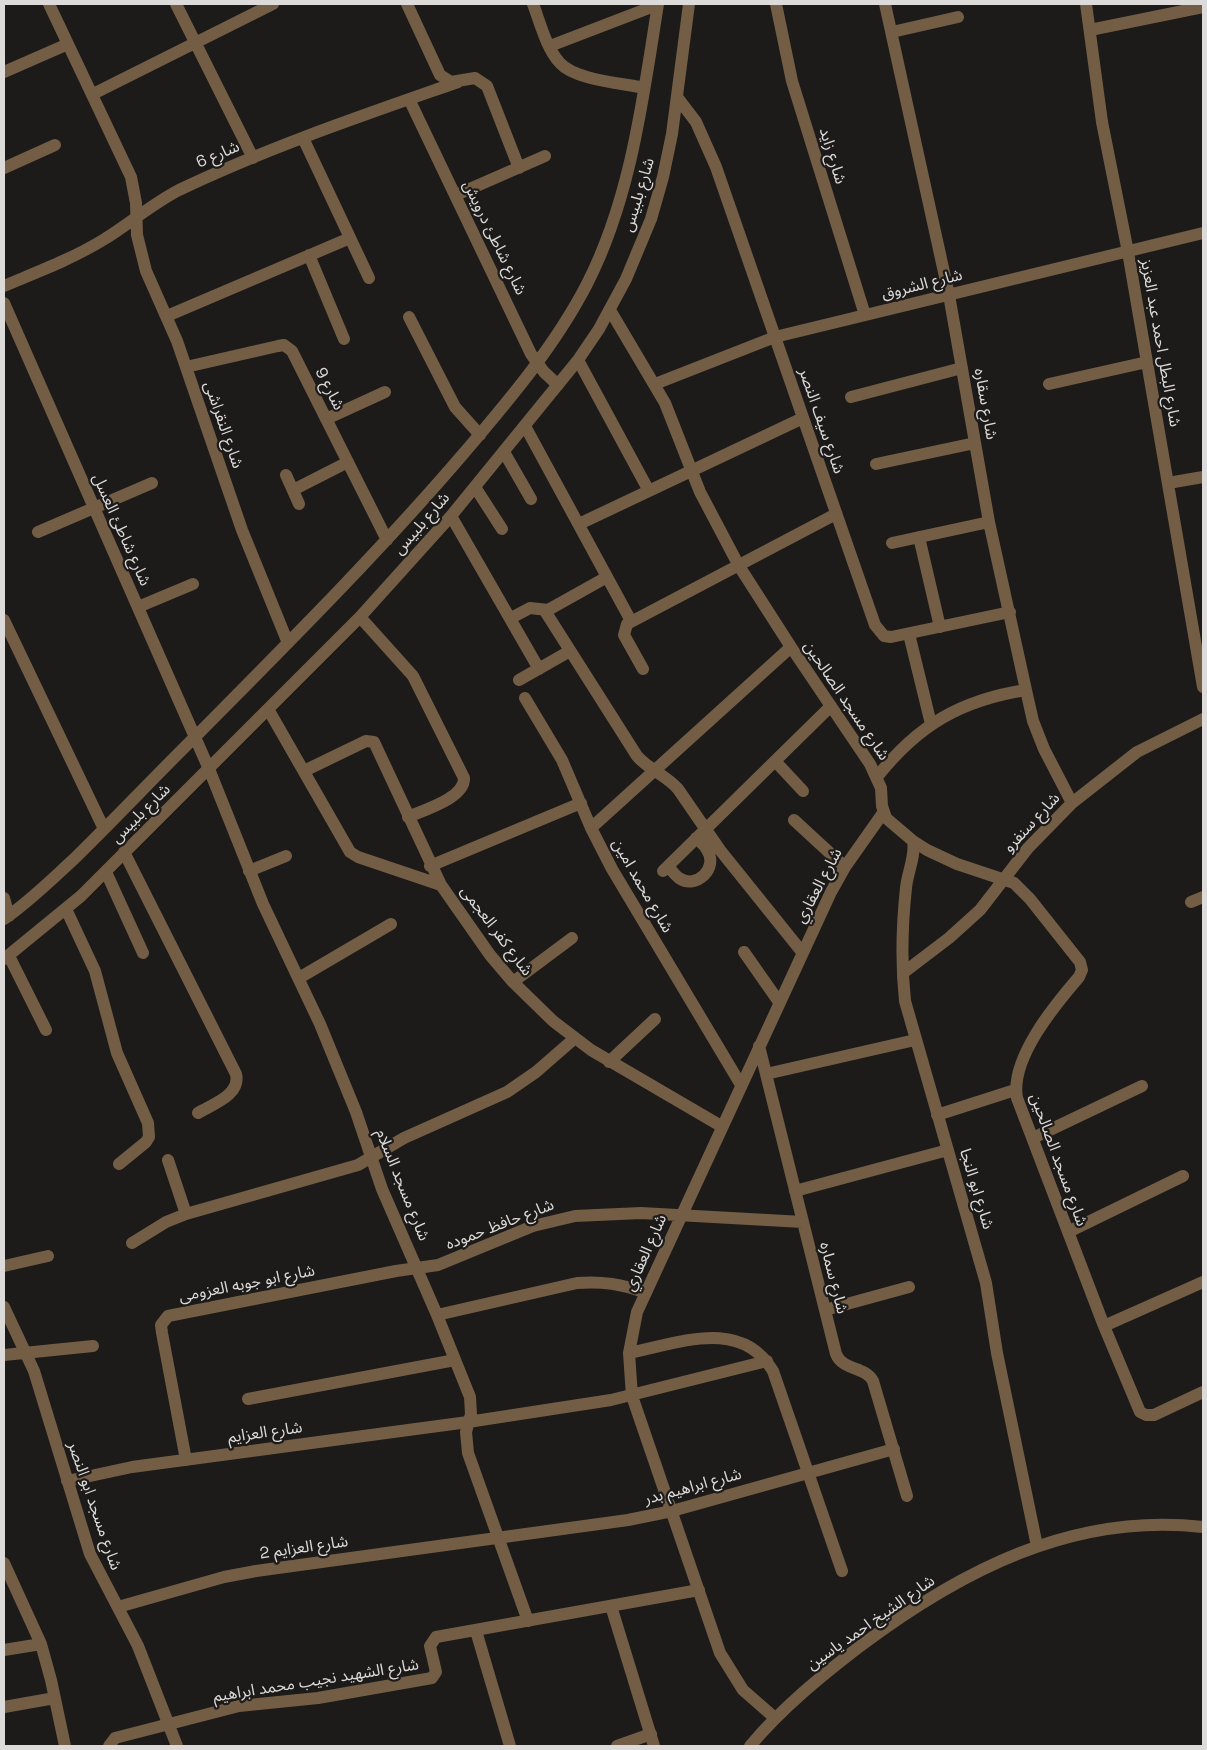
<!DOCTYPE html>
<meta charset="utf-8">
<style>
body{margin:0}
#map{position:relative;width:1207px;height:1750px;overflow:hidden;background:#1c1b19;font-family:"Space Grotesk",sans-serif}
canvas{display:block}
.frame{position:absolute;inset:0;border:5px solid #dcdbda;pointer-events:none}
</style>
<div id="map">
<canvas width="1207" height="1750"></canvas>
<div class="frame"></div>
</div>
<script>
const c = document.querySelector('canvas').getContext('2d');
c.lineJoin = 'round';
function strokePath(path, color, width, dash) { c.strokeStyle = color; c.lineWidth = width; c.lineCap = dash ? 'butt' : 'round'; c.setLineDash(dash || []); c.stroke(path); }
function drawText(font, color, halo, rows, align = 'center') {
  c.font = font + ' "Space Grotesk","Noto Sans Arabic",sans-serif'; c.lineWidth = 4.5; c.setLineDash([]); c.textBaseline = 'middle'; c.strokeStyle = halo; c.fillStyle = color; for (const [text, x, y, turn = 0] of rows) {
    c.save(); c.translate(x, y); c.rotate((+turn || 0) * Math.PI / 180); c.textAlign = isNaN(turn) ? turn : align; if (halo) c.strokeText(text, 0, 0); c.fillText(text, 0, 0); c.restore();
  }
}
strokePath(new Path2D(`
 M49,4l82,173 5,26 1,32 9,36 31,70 65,189 46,113
 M176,4l77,154
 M407,4l33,71 11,7 24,-4 12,8 32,82
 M533,4c7,18 13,44 27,59 15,17 62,20 84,25
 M776,4l16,77 73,234
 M885,4l64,291 40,227 37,168 7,31 11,28 28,54
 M1086,4l16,118 26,130 75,435
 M1090,30l113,-23
 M892,32l66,-15
 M550,46l107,-41
 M4,72l64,-28
 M93,94l180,-90
 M677,97l19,25 20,45 159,458 9,11 7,1 119,-25
 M409,99l122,255 13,18 14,13
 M303,138l66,140
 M4,168l51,-23
 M456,195l89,-39
 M309,255l35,84
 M4,286c33,-14 68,-27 99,-46 26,-16 49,-36 76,-50 90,-43 185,-75 279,-108
 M4,303l205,466 54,135 57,120 36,88 26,77 55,126 33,82 1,17 -5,18 2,21 60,168
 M610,310l55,93 35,89 39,74 52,81 79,117 11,24 1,18 4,12 27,23 14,9 30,14 57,19 16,16 50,63 2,8 -3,7c-25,29 -69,82 -62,121l87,228 36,86 6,3h8l49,-23
 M167,316l183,-78
 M409,317l46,90 25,28
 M578,360l71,131
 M186,367l92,-21 6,-1 8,6 95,189
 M655,384l120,-47 428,-104
 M1049,384l98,-22
 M851,397l111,-29
 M326,419l59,-27
 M525,426l106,195
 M504,452l27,47
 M876,464l99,-21
 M286,475l13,29
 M1168,483l35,-6
 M475,487l27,42
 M293,490l55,-28
 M451,516l88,153
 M579,524l224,-106
 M38,532l114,-49
 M919,537l21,90
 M892,543l97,-21
 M138,607l55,-23
 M545,611l92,145c12,14 29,19 41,33l42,61 82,102
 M360,617l53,59 51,102c1,20 -40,32 -56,39
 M511,618l19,-10 18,2 59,-33
 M4,620l100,209
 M909,634l22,90
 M643,669l-19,-34 3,-11 209,-110
 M519,680l51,-29
 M525,698l37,62 29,68 21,41 129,216
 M268,709l82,143 8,5 83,28
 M775,761l28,30
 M304,771l62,-30 8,1 67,143 49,70 23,27 40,39 38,29 130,76
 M877,777c41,-52 84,-77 149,-87
 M794,820l51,47
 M591,828l200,-181
 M913,841c3,14 -6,33 -7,47 -4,37 -5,76 -1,113l81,282 11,70 40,193
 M124,852l112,222c5,21 -23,30 -38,39
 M430,866l151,-63
 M668,866c3,4 7,9 11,12 17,12 40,-10 28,-28 -2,-5 -7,-8 -11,-12
 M249,871l37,-15
 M663,871l168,-165
 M106,872l37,81
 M4,898l5,18
 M1191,902l12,-5
 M66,909l29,62 22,82 31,70 1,14 -3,5 -27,22
 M4,919c25,-17 47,-39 70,-60 43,-42 84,-86 127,-128 90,-91 180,-181 263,-278 45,-53 91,-107 123,-169 44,-86 56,-186 71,-280
 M744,952l35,50
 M9,956l37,74
 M4,959l77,-63 279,-279 91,-101 127,-156 21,-31 27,-50 25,-60 12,-42 9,-43 17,-130
 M903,973l46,-35 31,-28 48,-62 44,-45 65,-51 66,-33
 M299,978l92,-54
 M513,982l59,-44
 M759,1046l77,308c7,17 29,12 37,27l34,115
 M609,1062l46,-43
 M766,1074l149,-34
 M937,1115l78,-25
 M1033,1138l109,-52
 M168,1160l18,54
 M795,1191l153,-41
 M1068,1232l115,-56
 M132,1243l34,-21 20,-8 172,-49 46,-27 103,-46 29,-20 39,-34
 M4,1266l44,-10
 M4,1307l30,64 56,183 48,92 39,100
 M825,1310l84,-23
 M437,1315l140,-32c25,-2 45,1 69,10
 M1104,1326l99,-44
 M629,1353c50,-10 112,-36 144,18l69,200
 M4,1355l89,-9
 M248,1399l207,-39
 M186,1460l-24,-127 -1,-8 7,-9 228,-45 42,-6 95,-39 42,-10 66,-3 162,9
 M67,1481l65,-14 336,-45 143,-22 156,-39
 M4,1563l37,81 10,36 14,66
 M611,1606l43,140
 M118,1607l106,-30 32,-6 372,-51 44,-9 222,-62
 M476,1631l34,115
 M4,1650l37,-6
 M4,1707l51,-9
 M775,1718l-32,-28 -23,-37 -88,-257 -3,-43 8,-41 194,-420 14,-25 38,-54
 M109,1746l6,-8 124,-32 79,-8 114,-20 4,-6 -6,-26 6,-9 263,-47
 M617,1746l34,-12
 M750,1746c32,-38 70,-69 109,-99 101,-76 214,-135 344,-120`), '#745d45', 12);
drawText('16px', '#dcdbda', '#1c1b19', [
 ["شارع 6",218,155,-23],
 ["شارع زايد",832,156,73],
 ["شارع بلبيس",639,195,-73],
 ["شارع شاطئ درويش",494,238,64],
 ["شارع الشروق",922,285,-14],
 ["شارع البطل احمد عبد العزيز",1160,343,80],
 ["شارع 9",329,389,63],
 ["شارع سقاره",985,404,80],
 ["شارع سيف النصر",821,421,71],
 ["شارع النقراشى",223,425,71],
 ["شارع بلبيس",422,524,-49],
 ["شارع شاطئ العسل",121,530,66],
 ["شارع مسجد الصالحين",846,701,56],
 ["شارع بلبيس",141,814,-45],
 ["شارع سنفرو",1032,823,-47],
 ["شارع محمد امين",642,886,60],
 ["شارع العقاري",819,886,-62],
 ["شارع كفر العجمى",496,931,53],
 ["شارع مسجد الصالحين",1058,1160,70],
 ["شارع مسجد السلام",402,1185,68],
 ["شارع ابو النجا",976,1189,73],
 ["شارع حافظ حموده",500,1225,-21],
 ["شارع العقاري",646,1253,-66],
 ["شارع سماره",833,1278,76],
 ["شارع ابو جوبه العزومى",247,1284,-11],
 ["شارع العزايم",265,1433,-8],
 ["شارع ابراهيم بدر",693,1487,-15],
 ["شارع مسجد ابو النصر",94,1506,71],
 ["شارع العزايم 2",304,1548,-8],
 ["شارع الشيخ احمد ياسين",871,1623,-35],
 ["شارع الشهيد نجيب محمد ابراهيم",316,1681,-9]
]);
</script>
